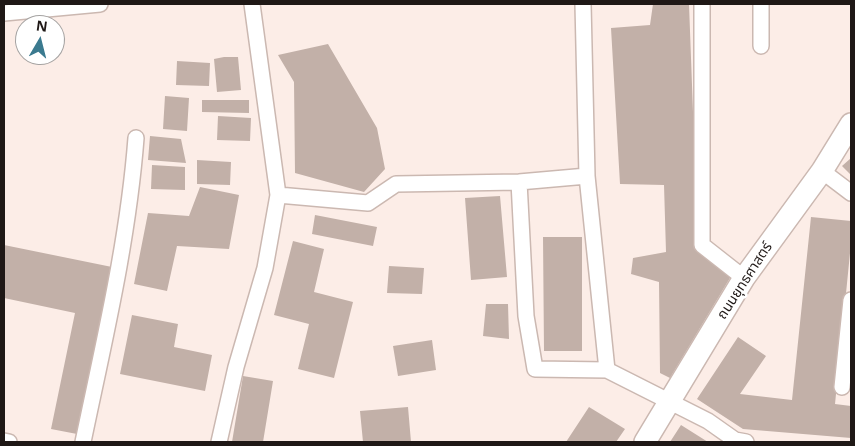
<!DOCTYPE html>
<meta charset="utf-8">
<style>
body{margin:0}
#map{position:relative;width:855px;height:446px;overflow:hidden;background:#fcede7;font-family:"Open Sans",sans-serif}
canvas{display:block}
.frame{position:absolute;inset:0;border:5px solid #1f1816;pointer-events:none}
.north{position:absolute;left:15px;top:15px;width:50px;height:50px;box-sizing:border-box;background:#fff;border:1px solid #a5a3a2;border-radius:50%;rotate:8deg;font-size:14px;font-weight:700;line-height:20px;text-align:center;color:#1f1816}
.north::after{content:'';display:block;margin:auto;width:18px;height:22px;background:#3b7a8f;clip-path:polygon(50% 0,100% 100%,50% 72%,0 100%)}
</style>
<div id="map">
<canvas width="855" height="446"></canvas>
<div class="frame"></div>
<div class="north">N</div>
</div>
<script>
const c = document.querySelector('canvas').getContext('2d');
c.lineJoin = 'round';
function paint(path, color) { c.fillStyle = color; c.fill(path, 'evenodd'); }
function strokePath(path, color, width, dash) { c.strokeStyle = color; c.lineWidth = width; c.lineCap = dash ? 'butt' : 'round'; c.setLineDash(dash || []); c.stroke(path); }
function drawText(font, color, halo, rows, align = 'center') {
  c.font = font + ' "Open Sans","Noto Sans Thai",sans-serif'; c.lineWidth = 5; c.setLineDash([]); c.textBaseline = 'middle'; c.strokeStyle = halo; c.fillStyle = color; for (const [text, x, y, turn = 0] of rows) {
    c.save(); c.translate(x, y); c.rotate((+turn || 0) * Math.PI / 180); c.textAlign = isNaN(turn) ? turn : align; if (halo) c.strokeText(text, 0, 0); c.fillText(text, 0, 0); c.restore();
  }
}
paint(new Path2D(`
 M653,4h36l9,243 35,26 -63,105 -10,-5 -1,-91 -28,-8 2,-16 33,-6 -2,-67 -44,-1 -9,-156 39,-3z
 M328,44l49,84 8,41 -21,23 -69,-19 -1,-91 -16,-27z
 M224,57h14l3,33 -24,2 -3,-33z
 M177,61l33,2 -1,23 -33,-1z
 M165,96l24,2 -2,33 -24,-2z
 M202,100h47v13l-47,-1z
 M218,116l33,2 -1,23 -33,-1z
 M150,136l31,3 5,24 -38,-3z
 M851,158v17l-9,-9z
 M197,160l34,2 -1,23 -33,-1z
 M152,165l33,2v23l-34,-1z
 M200,187l39,8 -10,54 -52,-3 -10,45 -33,-7 14,-71 41,3z
 M500,196l7,81 -36,3 -6,-82z
 M315,215l62,12 -4,19 -61,-12z
 M811,217l40,4v22l-16,161 16,2v32l-108,-9 -46,-30 41,-62 28,19 -26,38 52,6z
 M543,237h39v114h-38z
 M293,241l31,8 -10,43 39,10 -19,76 -36,-9 11,-45 -35,-9z
 M4,245l108,22 -35,167 -26,-5 24,-116 -71,-15z
 M389,266l35,2 -2,26 -35,-1z
 M486,304h22l1,35 -26,-3z
 M132,315l46,9 -4,23 38,8 -7,36 -85,-17z
 M432,340l4,30 -38,6 -5,-30z
 M243,376l30,5 -10,61h-31z
 M408,407l3,35h-48l-3,-31z
 M589,407l36,22 -9,13h-50z
 M681,425l27,17h-38z`), '#c2b0a8');
const street = new Path2D(`
 M583,4l4,172 20,194
 M702,4v241l42,33
 M4,13l96,-9
 M761,46v-42
 M822,171l29,22
 M519,182l7,134 9,53 72,1 101,51 27,19 11,2
 M278,195l90,8 28,-19 123,-2 68,-6
 M842,387l9,-87
 M4,441l5,1
 M83,442c21,-101 45,-200 53,-304
 M219,442l17,-75 29,-99 13,-73 -26,-191`);
const secondary = new Path2D(`
 M645,442l99,-164 78,-107 29,-47`);
strokePath(street, '#cbb8b1', 18);
strokePath(secondary, '#cbb8b1', 24);
strokePath(street, '#fff', 15);
strokePath(secondary, '#fff', 21);
drawText('14px', '#1f1816', '#fff', [
 ["ถนนยุทธศาสตร์",745,281,-57]
]);
</script>
